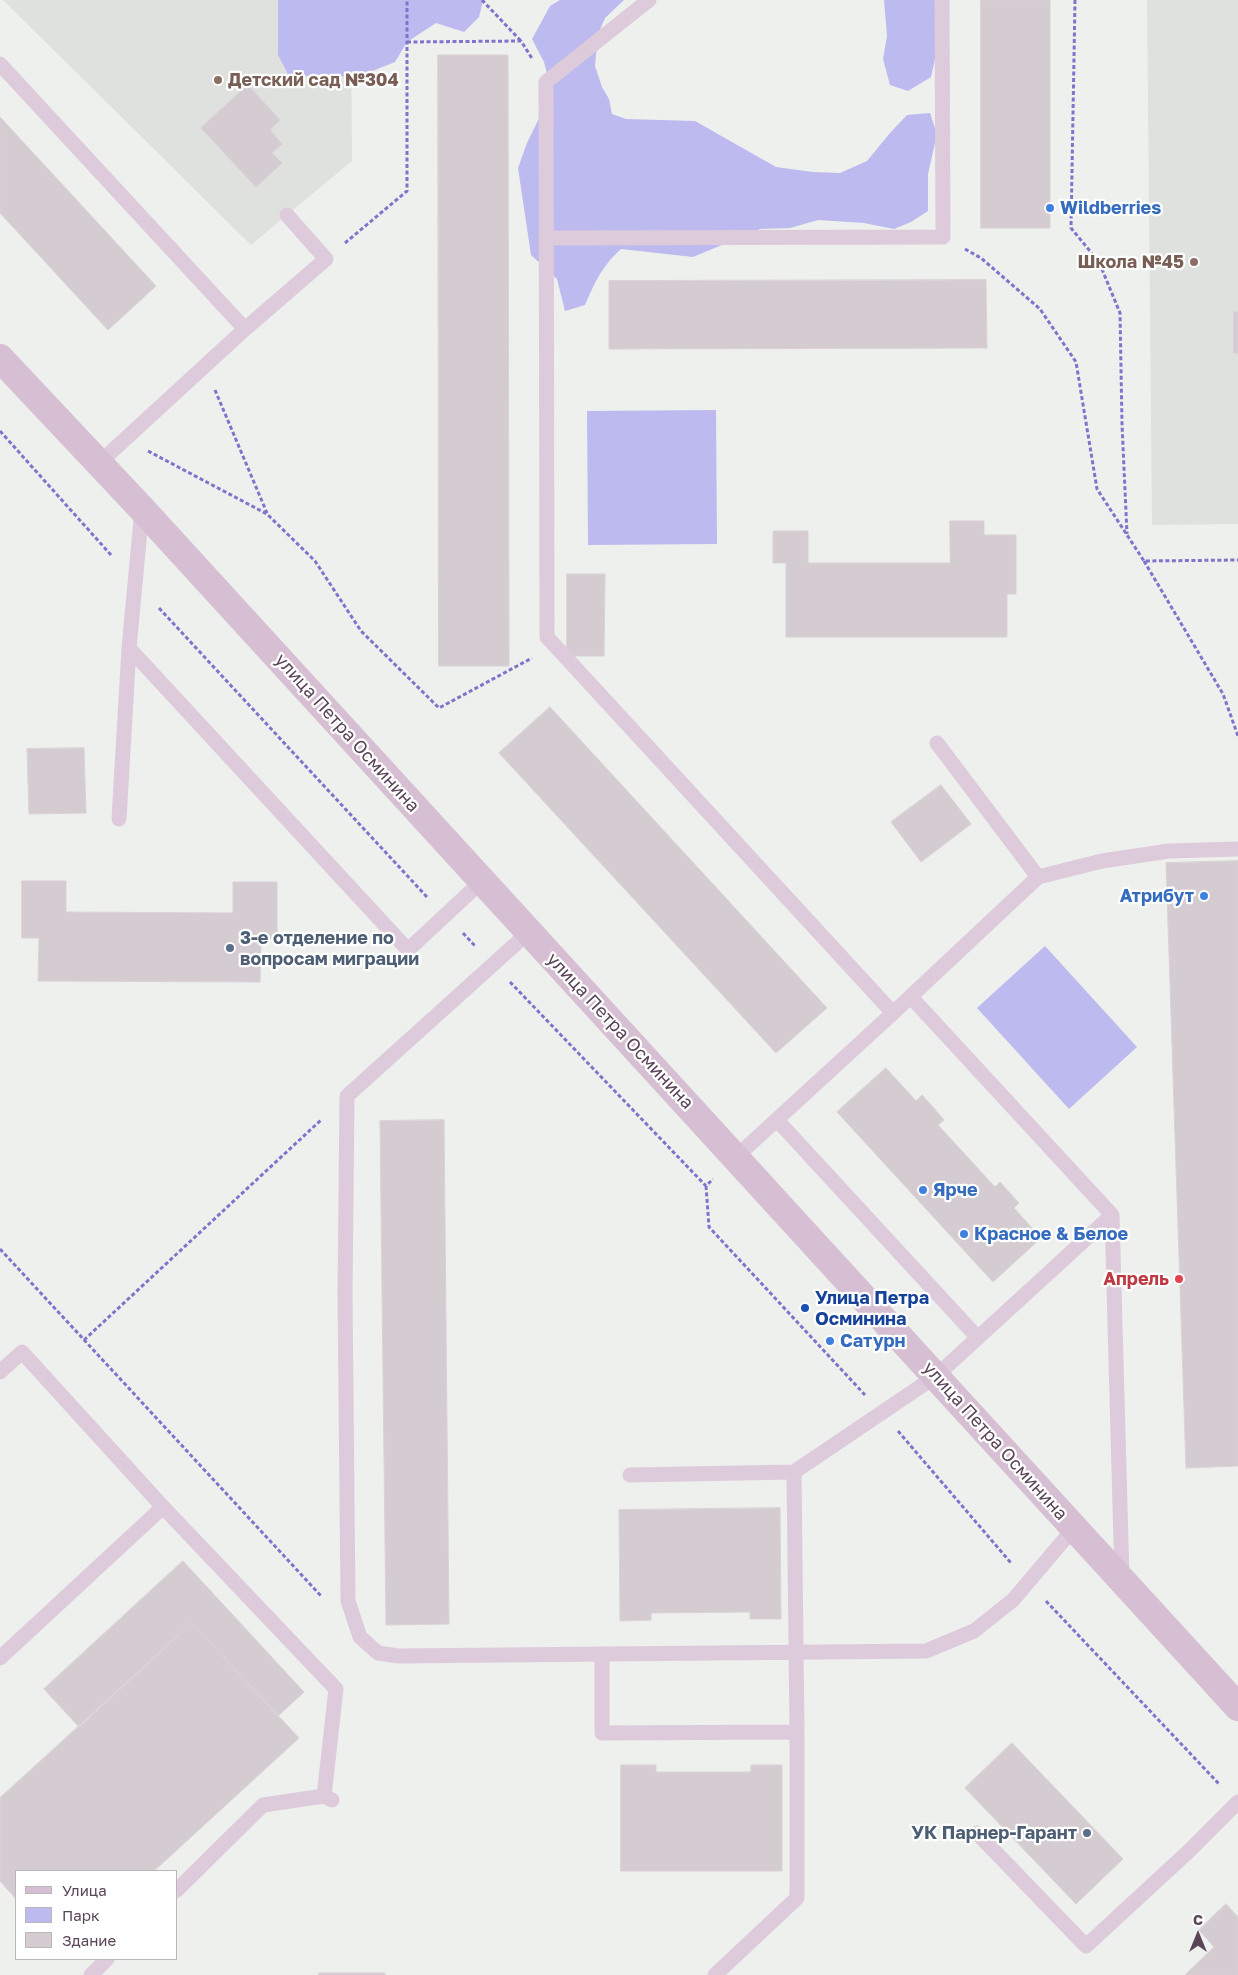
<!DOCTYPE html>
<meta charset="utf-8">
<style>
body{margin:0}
#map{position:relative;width:1238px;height:1975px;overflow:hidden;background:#eef0ed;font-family:"Golos Text",sans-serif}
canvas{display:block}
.legend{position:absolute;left:15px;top:1870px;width:162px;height:90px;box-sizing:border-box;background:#fff;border:1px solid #bdb5bc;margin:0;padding:6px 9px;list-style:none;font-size:15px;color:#5a4558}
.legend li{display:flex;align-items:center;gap:10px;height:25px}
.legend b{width:25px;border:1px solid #bdb5bc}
.north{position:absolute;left:1173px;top:1910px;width:50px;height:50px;-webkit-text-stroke:4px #fff;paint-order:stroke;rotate:0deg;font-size:14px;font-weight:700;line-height:20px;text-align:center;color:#5a4558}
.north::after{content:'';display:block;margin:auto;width:18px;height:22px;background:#5a4558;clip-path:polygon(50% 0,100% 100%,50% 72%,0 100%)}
</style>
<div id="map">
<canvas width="1238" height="1975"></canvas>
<ul class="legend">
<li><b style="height:6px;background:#d6bfd2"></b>Улица</li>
<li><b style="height:14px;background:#bcbaee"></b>Парк</li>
<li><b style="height:14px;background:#d5ccd2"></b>Здание</li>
</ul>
<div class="north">С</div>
</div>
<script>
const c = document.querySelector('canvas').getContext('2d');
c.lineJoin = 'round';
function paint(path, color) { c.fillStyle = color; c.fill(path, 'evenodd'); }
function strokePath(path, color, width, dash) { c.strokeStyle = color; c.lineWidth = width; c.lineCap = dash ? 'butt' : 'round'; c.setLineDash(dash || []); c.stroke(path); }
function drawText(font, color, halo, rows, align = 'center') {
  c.font = font + ' "Golos Text",sans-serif'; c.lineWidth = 4.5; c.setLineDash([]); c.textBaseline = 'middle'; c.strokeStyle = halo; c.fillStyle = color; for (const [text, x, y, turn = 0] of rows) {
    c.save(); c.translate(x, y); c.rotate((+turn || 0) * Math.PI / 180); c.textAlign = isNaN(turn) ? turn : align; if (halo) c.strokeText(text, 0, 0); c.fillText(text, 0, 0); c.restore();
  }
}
paint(new Path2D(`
 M3,0h348l1,161 -101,84z
 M1147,0h91v524l-86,1z`), '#dfe1de');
paint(new Path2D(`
 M278,0h205v1l-4,16 -15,15 -28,-9 -29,19 -12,20 -40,16 -31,-4 -34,4 -12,-23z
 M560,0h64l-19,18 -7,16 -3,32 7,21 7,12 3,15 14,5 69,2 81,46 37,5 27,1 27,-12 23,-28 17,-18 23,-2 7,21 -9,40v37l-17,11 -17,7 -30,-6 -46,-3 -28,8 -30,1 -67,28 -72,-8c-19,17 -26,33 -36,56l-20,6 -8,-32 -26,-24 -13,-87 9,-25 25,-51 -8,-30 -12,-23 18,-33z
 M884,0h64l-17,77 -23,14 -18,-6 -7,-26 4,-23z
 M716,410l1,134 -129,1 -1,-134z
 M1045,946l92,101 -68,62 -92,-101z`), '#bcbaee');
const building = new Path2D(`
 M981,0h69v228h-69z
 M438,55h70l1,611h-70z
 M248,85l32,35 -10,10 12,14 -10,9 10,10 -26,24 -55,-59z
 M0,117l156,169 -48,44 -108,-117z
 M986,280l1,68 -378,1v-68z
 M1234,312h4v41h-4z
 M950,521h34v14h32v59h-9v43h-221v-74h-13v-32h35v32h142z
 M567,574h38l-1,82h-37z
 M550,707l277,301 -51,45 -277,-300z
 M84,748l2,65 -57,1 -2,-65z
 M941,785l30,39 -50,38 -30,-40z
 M1238,861v605l-52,2 -20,-605z
 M22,881h44v31l167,1v-31h44v57h-16l-1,43 -222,-1 1,-43h-17z
 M886,1068l30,33 6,-6 10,11 12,14 -6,5 57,62 5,-5 19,21 -5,5 27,30 -48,44 -156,-170z
 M444,1120l5,504 -63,1 -6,-504z
 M780,1508l1,111h-31v-7l-99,1v7l-31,1 -1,-111z
 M183,1561l121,131 -26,24 -86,-93 -113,104 -35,-38z
 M192,1623l107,115 -145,133h-138v28l-16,-18v-83z
 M1012,1743l111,116 -47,45 -111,-116z
 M621,1765h35v7h95v-7h31v106h-161z
 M1226,1904l12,13v58h-53l29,-28 -15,-17z
 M319,1973h66v2h-66z`);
paint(building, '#d5ccd2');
strokePath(building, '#d9d1d6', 1);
strokePath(new Path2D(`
 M482,0l39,41
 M1075,0l-4,228 28,34 21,51 2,111 5,110
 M407,42l114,-1 12,19
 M345,243l62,-52v-191
 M965,249l16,9 59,51 36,53 21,127 47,72 94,-1
 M215,390l52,123
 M0,431l111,124
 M148,451l119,63 48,47 46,70 78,77 93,-50
 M1144,561l79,133 15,42
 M159,608l268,289
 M463,933l13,14
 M510,982l196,204 7,-7
 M706,1186l3,41 156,168
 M0,1249l322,348
 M84,1340l237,-220
 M898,1431l113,132
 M1046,1601l174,184`), '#8173cc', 3, [4, 2.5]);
strokePath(new Path2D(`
 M649,0l-103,82 1,555 346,376
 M0,64l245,265 -147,135
 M546,238l397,-1 -1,-237
 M245,329l81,-70 -39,-44
 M129,648l279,302 74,-69
 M937,743l101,134
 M119,819l10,-171 13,-139
 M529,932l-182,164 -2,198 3,307 12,36 18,16 20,3 528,-5 48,-20 39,-31 61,-72
 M911,997l201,218 10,364
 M777,1120l201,218
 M736,1157l157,-144 145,-136 64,-16 67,-10 69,-2
 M0,1372l22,-20 141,155 173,182 -12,107
 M794,1472l142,-96 176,-161
 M602,1654v79l195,-1 -3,-260 -164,3
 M0,1658l163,-151
 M977,1833l109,113 103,-95 49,-49
 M176,1891l87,-86 61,-9 8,4
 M91,1975l16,-16
 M715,1975l82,-77v-166`), '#ddcbdb', 15);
strokePath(new Path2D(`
 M0,358l142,151 1096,1198`), '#d6bfd2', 28);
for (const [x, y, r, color] of [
 [218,80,5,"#8d6e63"],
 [1050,208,5,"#3f7fe0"],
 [1194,262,5,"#8d6e63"],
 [1204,896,5,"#3f7fe0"],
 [230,948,5,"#5c6f8a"],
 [923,1190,5,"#3f7fe0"],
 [964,1234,5,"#3f7fe0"],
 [1179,1279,5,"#e0444e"],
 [805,1308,5,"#1a4fb4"],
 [830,1341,5,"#3f7fe0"],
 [1087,1833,5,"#5c6f8a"]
]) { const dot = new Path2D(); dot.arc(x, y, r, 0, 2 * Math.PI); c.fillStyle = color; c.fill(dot); strokePath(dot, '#fff', 2); }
drawText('bold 18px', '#785e54', '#fff', [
 ["Детский сад №304",228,80],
 ["Школа №45",1184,262,"right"]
], 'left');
drawText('bold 18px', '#366cbe', '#fff', [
 ["Wildberries",1060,208],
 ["Атрибут",1194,896,"right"],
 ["Ярче",933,1190],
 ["Красное & Белое",974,1234],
 ["Сатурн",840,1341]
], 'left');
drawText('18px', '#5a4558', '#fff', [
 ["улица Петра Осминина",347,733,48],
 ["улица Петра Осминина",620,1031,47],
 ["улица Петра Осминина",995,1441,48]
]);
drawText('bold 18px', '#4e5e75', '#fff', [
 ["3-е отделение по",240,938],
 ["вопросам миграции",240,959],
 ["УК Парнер-Гарант",1077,1833,"right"]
], 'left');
drawText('bold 18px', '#be3a42', '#fff', [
 ["Апрель",1169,1279]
], 'right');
drawText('bold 18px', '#164399', '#fff', [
 ["Улица Петра",815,1298],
 ["Осминина",815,1319]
], 'left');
</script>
